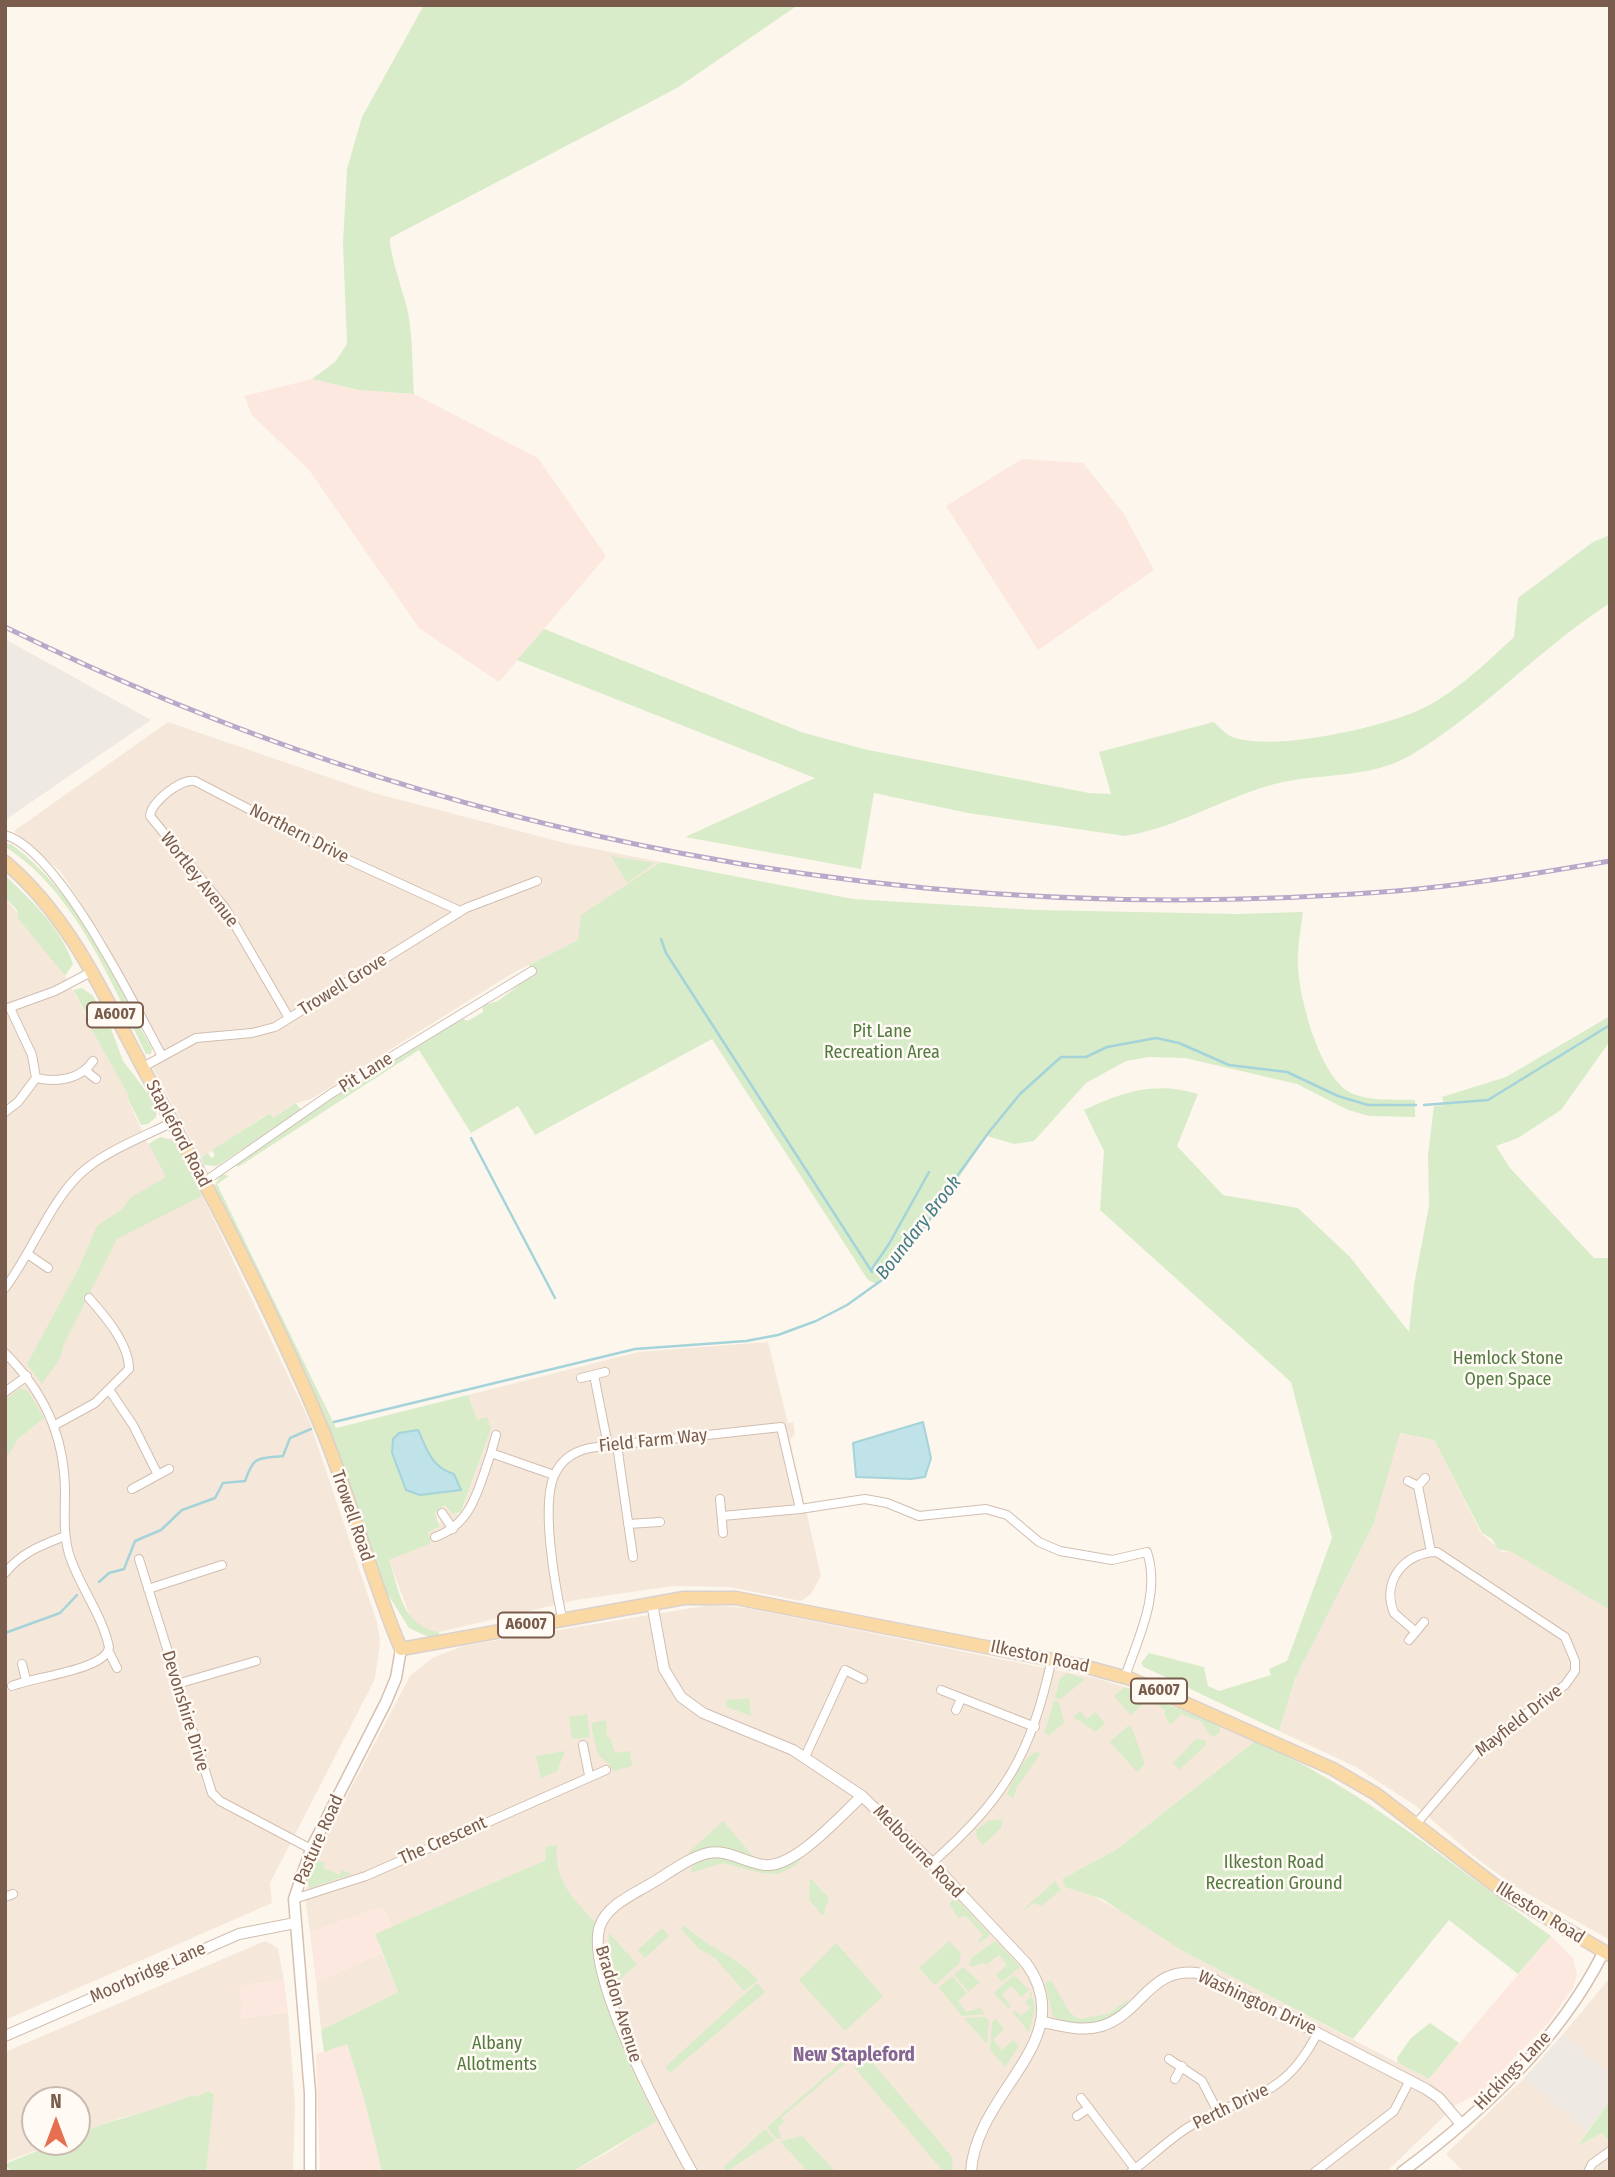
<!DOCTYPE html>
<style>
body{margin:0}
#map{position:relative;width:1615px;height:2177px;overflow:hidden;background:#fdf6ec;font-family:"Fira Sans Condensed",sans-serif}
canvas{display:block}
.frame{position:absolute;inset:0;border:7px solid #7a5c4d;pointer-events:none}
.north{position:absolute;left:21px;top:2086px;width:70px;height:70px;box-sizing:border-box;background:#fffaf3;border:2px solid #cabbb1;border-radius:50%;rotate:0deg;font-size:19px;font-weight:700;line-height:28px;text-align:center;color:#7a5c4d}
.north::after{content:'';display:block;margin:auto;width:24px;height:32px;background:#e76f51;clip-path:polygon(50% 0,100% 100%,50% 72%,0 100%)}
</style>
<div id="map">
<canvas width="1615" height="2177"></canvas>
<div class="frame"></div>
<div class="north">N</div>
</div>
<script>
const c = document.querySelector('canvas').getContext('2d');
c.lineJoin = 'round';
function paint(path, color) { c.fillStyle = color; c.fill(path, 'evenodd'); }
function strokePath(path, color, width, dash) { c.strokeStyle = color; c.lineWidth = width; c.lineCap = dash ? 'butt' : 'round'; c.setLineDash(dash || []); c.stroke(path); }
function drawText(font, color, halo, rows, align = 'center') {
  c.font = font + ' "Fira Sans Condensed",sans-serif'; c.lineWidth = 5; c.setLineDash([]); c.textBaseline = 'middle'; c.strokeStyle = halo; c.fillStyle = color; for (const [text, x, y, turn = 0] of rows) {
    c.save(); c.translate(x, y); c.rotate((+turn || 0) * Math.PI / 180); c.textAlign = isNaN(turn) ? turn : align; if (halo) c.strokeText(text, 0, 0); c.fillText(text, 0, 0); c.restore();
  }
}
paint(new Path2D(`
 M168,722l206,71 191,50 96,19 -36,26 -47,52 -65,33 -202,126 -15,4 -23,15 -4,-5 -68,45 -50,-93 16,-9 -64,-119 -43,-66 -46,-40z
 M5,897l60,79 64,120 -2,2 21,46 12,-7 12,2 22,39 115,242 68,202 3,20 -5,37 -105,204 2,20 -267,117z
 M768,1342l20,81 5,-1 2,12 -5,6 31,136 -10,18 -10,7 -72,-14 -56,-1 -97,14 -137,32 -20,-5 -8,-8 -22,-59 30,-13 9,-15 11,-4 1,-8 -5,-7 10,-8 7,8 7,1 4,-6 28,-79 -14,-8 -9,-26 170,-43z
 M1399,1433l35,7 47,93 22,19 8,-1 99,59v330l-94,-53 -40,-29 -60,-52 -60,-39 -77,-36 16,-52 79,-156z
 M710,1605l37,3 348,70 30,9 130,54 -138,108 -55,30 88,48 38,27 241,125 27,26 -70,67h-814l40,-22 42,-28 -108,-262 -154,68 -9,-21 -73,25 -4,-27 1,-27 16,-37 87,-165 22,-18 31,-12z
 M265,1941l13,7 6,33 -34,3 -8,17 -1,17 47,-6 7,92 -2,68h-87l1,-30 -10,-45 -6,-2 -28,14 -43,9 -43,16v-34h-42v42h24l-54,20v-110z
 M382,1953l16,39 -77,38 -5,-48z
 M1610,1978v96l-47,-40z
 M1524,2078l64,53 -8,14 22,-12 8,10v29h-146l-18,-18z`), '#f5e8da');
paint(new Path2D(`
 M312,379l47,11 55,4 124,64 68,98 -107,126 -80,-54 -110,-158 -57,-55 -8,-19z
 M1022,459l61,4 41,51 30,56 -116,80 -92,-144z
 M383,1907l9,21 -17,6 7,19 -66,29 -6,-50z
 M1551,1936l22,22 4,17 -4,13 -24,34 -68,70 -25,13 -27,-26z
 M284,1981l4,31 -47,6 1,-18 -4,-11 12,-5z
 M347,2044l18,58 17,70h-62l-4,-118z`), '#fde8e0');
paint(new Path2D(`
 M5,639l146,81 -146,100z
 M1563,2034l47,40v26l-22,31 -64,-53z`), '#efe9e4');
paint(new Path2D(`
 M424,5h374l-121,83 -287,150c-1,15 14,56 18,74 5,27 4,56 6,82l-55,-4 -47,-11 23,-17 12,-18 -4,-101 4,-74 15,-52z
 M1610,535v68c-70,45 -127,109 -199,152 -43,25 -94,17 -140,30 -50,14 -95,43 -146,51l-157,-23 -94,-20 -13,76 -176,-32 130,-59 -298,-118 27,-31 260,104 64,17 221,43 22,1 -12,-42 115,-30c4,4 11,11 16,14 39,17 147,-8 185,-24 37,-16 70,-48 99,-75l4,-39 75,-56z
 M11,844c68,50 102,132 141,205l-1,5h-5c-35,-72 -70,-161 -139,-206v-4z
 M611,856l44,7 -28,20z
 M661,862l192,37 183,11 202,4 65,-2c-2,17 -6,36 -5,54 1,32 21,105 48,124 17,12 49,9 69,10v17l-46,-1 -21,-6 -51,-26 -112,-26 -36,-1 -23,4 -40,22 -52,58 -20,3 -27,-8 -57,84 -54,64 -8,-4 -156,-241 -177,96 -17,-29 -47,27 -52,-83 -181,117 -2,-3 68,-48 157,-98 7,3 15,-9 -1,-6 16,-5 35,-27 -4,-9 49,-25 3,-25z
 M5,876c25,22 58,55 68,88l-8,12 -47,-58 -1,-8 -12,-13z
 M82,988l11,8 17,30 13,35 30,39 4,8 -1,9 -8,7 -7,1 -14,-28 2,-1 -38,-68 2,-2 -20,-36z
 M1610,1016v25l-49,69 -43,28 -22,8 14,22 84,90h16v352l-98,-58 -14,-3 -6,-10 -10,-6 -48,-93 -34,-7 -26,90 -79,156 -16,52 -135,-64 -3,-4 8,-10 55,14 4,19 11,5 52,-16 -2,-6 18,-8 45,-123 -41,-156 -191,-172 4,-59 -20,-41c38,-18 71,-29 114,-16l-21,52 46,49 75,13 52,49 59,75 5,-47 15,-79 -1,-51 6,-49 11,-1 -3,-8 64,-20z
 M296,1103l5,7 -84,56 -13,-1 -3,-7 7,-5 3,5 4,-2 -3,-6 58,-37 3,5z
 M160,1137l14,4 28,55 -85,43 -54,107 -2,11 -19,27 -15,-20 53,-98 17,-40 25,-17 8,-11 36,-21 -17,-33z
 M222,1174l7,2 -12,8 119,244 132,-33 9,25 10,-3 4,12 -30,83 -8,2 -8,-9 -10,8 5,14 -12,5 3,11 -42,17c11,32 12,65 50,72v4h-13l-17,-8 -24,-38 -47,-139 -124,-265z
 M21,1388l8,4 15,26 -26,21 -13,21v-60z
 M1067,1673l18,6 -24,20 -6,-1 5,-19z
 M1125,1687l26,10 -20,18 -17,-19z
 M749,1698l2,18 -24,-9 -1,-7z
 M1155,1699l64,26 1,7 -5,4 -5,-1 -8,-13 -21,-8 -11,11 -6,-11 2,-3 -13,-10z
 M1054,1701l5,1 5,21 -15,12 -5,-1z
 M1080,1711l7,8 8,-7 10,11 -9,9 -23,-15z
 M587,1714l3,23 -18,2 -3,-22z
 M606,1720l1,18 3,-1 5,16 15,-2 2,15 -19,5c-3,-10 -14,-12 -17,-22l10,-8 -10,7 -5,-25z
 M1128,1726h3l14,38 -8,8 -27,-30z
 M1196,1739l9,1 1,5 -27,25 -6,-7z
 M1255,1741c110,49 199,126 296,195l-33,38 -69,-54 -96,119 -165,-85 -86,-55 -37,-12 -3,-8 55,-30z
 M565,1751l-8,20 -16,7 -5,-22z
 M1035,1752l6,1 -24,34 -4,12 -6,-5c5,-13 15,-35 28,-42z
 M1002,1819l-1,9 -18,17 -6,-7 -1,-8 12,-9z
 M723,1821l29,34 -38,-9 -27,8z
 M557,1845c-4,35 17,55 39,78 -14,46 39,154 61,198l-85,51h-190l-17,-70 -18,-58 -23,8 -3,-22 77,-38 -23,-58 171,-74 -1,-13z
 M805,1854l-10,12 -17,8 -18,-1 -37,-10 -33,10c6,-31 61,-4 80,-4 14,0 24,-8 35,-15z
 M314,1859l11,4 -2,5 17,7 2,-5 10,4 -42,14 -3,-10z
 M810,1878l19,20 -6,18 -14,-16z
 M1055,1881l6,9 -20,16 -7,-3 -16,11z
 M955,1897l35,38 -10,8 -2,-2 5,-6 -17,-19 -8,2 -9,-14z
 M684,1925c22,22 53,31 74,55l-14,11 -29,-33 -17,-10 -17,-19z
 M662,1928l7,8 -24,22 -7,-8z
 M609,1933l28,31 -19,17 -10,-32z
 M949,1941l12,12 -2,11 -24,21 -16,-17z
 M996,1941l24,26 -18,15 -6,-7 11,-10 -8,-10 -13,10 -2,-2 -13,4 -2,-2 3,-8z
 M836,1943l47,53 -38,35 -46,-51z
 M963,1967l17,15 -11,10 -15,-17z
 M1014,1975l15,15 -7,7 -11,-11 -9,9 9,11 -3,2 -14,-15z
 M952,1976l15,17 -9,8 8,11 14,-4 5,6 -23,2 -23,-28z
 M1051,1980l19,33 9,6 29,-5 21,-15c-14,24 -53,33 -76,17l-8,-32z
 M757,1983l8,9 -95,81 -5,-6z
 M1031,1991l4,18 -6,23 -16,-19 2,-3 6,6 10,-8 -6,-6 6,-5 -2,-3z
 M986,2017l3,4 -2,23 -23,-26z
 M996,2019l8,10 -11,11 9,10 11,-10 6,6 -14,21 -15,-18 2,-27z
 M1430,2023l29,20 -30,36 -31,-16 -1,-5 14,-20z
 M867,2056l85,101 1,15h-9l-90,-105z
 M844,2060l2,3 -65,55 3,4 -6,5 3,12h-4l-10,-12z
 M208,2091l6,4 -8,77h-195l-6,-8 54,-22h18v-8c38,-16 77,-22 115,-39l5,2z
 M1610,2100v43l-8,-10 -24,13z
 M765,2129l10,11 -48,31 -3,-4z
 M802,2136l34,36h-28l-28,-31z`), '#d8ecc9');
const water = new Path2D(`
 M923,1422l8,36 -6,19 -14,2 -55,-2 -3,-34z
 M418,1430c9,19 13,37 36,44l7,16 -41,5 -14,-5 -14,-37 1,-14 6,-6z`);
paint(water, '#bfe3e8');
strokePath(water, '#a5d3da', 2);
strokePath(new Path2D(`
 M661,939l5,14 206,319
 M1424,1105l64,-5 122,-75
 M471,1138l84,160
 M871,1270l18,-26 40,-72
 M334,1422l301,-73 111,-8 32,-6 38,-14 31,-16 35,-25 47,-59 10,-20 50,-69 31,-38 41,-37h25l21,-10 49,-9 23,5 50,22 58,7 51,24 30,9h48
 M99,1582l10,-9 15,-4 11,-28 26,-11 21,-20 33,-12 8,-15 22,-2c9,-25 11,-22 38,-25l7,-18 21,-9
 M5,1633l55,-20 17,-18`), '#a5d3da', 2.5);
const minor = new Path2D(`
 M5,835c54,15 130,171 157,221
 M8,1008l47,-17 36,-19
 M289,1018l-64,-110 -75,-92c1,-14 31,-38 45,-35l136,71 129,59
 M143,1067l53,-29 56,-5 23,-6 191,-119 71,-27
 M86,1071l10,8
 M36,1078c22,5 45,1 57,-17
 M5,1112l13,-10 18,-24 -4,-23 -22,-47
 M204,1182l128,-89 200,-122
 M29,1255l19,13
 M5,1288c27,-35 48,-94 82,-120 24,-19 58,-32 86,-46
 M5,1353c39,39 59,82 60,137 0,22 -2,43 4,64 10,32 33,60 40,93 -2,23 -77,30 -97,39
 M594,1375l14,71
 M581,1378l24,-6
 M110,1391l23,34 24,48
 M5,1392l22,-16
 M55,1425l40,-22 34,-34c0,-25 -24,-53 -40,-71
 M617,1445l16,112
 M491,1453l5,-18
 M1408,1481l10,5 7,-8
 M1418,1486l13,66
 M132,1489l37,-20
 M720,1499l3,34
 M800,1509l65,-10 22,4 32,13 67,-7 21,6 32,27 21,9 52,9 35,-8c14,42 -9,86 -22,125
 M442,1513l11,16
 M628,1524l32,-2
 M435,1537c38,-13 44,-51 56,-84l63,22
 M139,1559l73,234 8,8 91,48
 M5,1573c17,-21 35,-27 60,-37
 M148,1589l74,-24
 M562,1618c-7,-33 -21,-112 -8,-142 8,-19 24,-27 43,-29l184,-20 19,82 -78,7
 M1416,1632l-22,-19c-13,-31 10,-61 43,-61l128,85 10,24v10l-10,14 -83,62 -66,77
 M1409,1640l15,-18
 M109,1652l8,16
 M22,1664l4,16
 M177,1684l79,-23
 M941,1690l94,37
 M956,1710l5,-11
 M583,1745l6,30
 M805,1757l40,-87 18,9
 M932,1863c73,-65 99,-108 120,-205
 M5,1897l8,-3
 M294,1899l72,-23 240,-106
 M1169,2059l33,22 16,31
 M1175,2079l7,-13
 M1081,2098l54,71
 M1077,2116l12,-8
 M1131,2172c19,-14 36,-31 56,-44 59,-37 94,-23 131,-96
 M1315,2172l79,-61 16,-31
 M1588,2172l4,-8 18,-13`);
const tertiary = new Path2D(`
 M652,1603l12,66 17,28 22,16 90,37 69,46 70,67 94,100c56,77 -50,127 -55,209
 M1043,2022c19,4 39,10 59,4 41,-13 48,-63 101,-52l223,115 13,9 22,26
 M5,2036l234,-102 56,-11
 M692,2172c-25,-45 -109,-199 -92,-246 7,-21 34,-32 52,-43 17,-10 36,-25 56,-30 20,-4 37,10 57,12 30,3 75,-49 97,-69`);
const secondary = new Path2D(`
 M310,2172v-79l-16,-194 17,-50 75,-147 10,-24 5,-29
 M1402,2172c79,-59 157,-131 201,-219`);
const primary = new Path2D(`
 M5,862c65,55 99,133 138,206 63,116 126,235 177,356 31,74 50,152 81,225l283,-51h52l347,68 48,13 202,90 43,25 129,99 105,62`);
strokePath(minor, '#d1beb0', 10);
strokePath(tertiary, '#d1beb0', 12);
strokePath(secondary, '#d6c0b0', 13);
strokePath(primary, '#dad1cd', 15);
strokePath(minor, '#fff', 8);
strokePath(tertiary, '#fff', 10);
strokePath(secondary, '#fff', 10);
strokePath(primary, '#fbd9a5', 12);
const rail = new Path2D(`
 M5,627c435,213 908,303 1391,264 72,-6 143,-18 214,-30`);
strokePath(rail, '#b9a8c9', 5);
strokePath(rail, '#fffaf3', 2.5, [8]);
for (const [x, y, w] of [
 [115,1015,56],
 [526,1625,56],
 [1159,1691,56]
]) { const box = new Path2D(); box.roundRect(x - w / 2, y - 12.5, w, 25, 5); c.fillStyle = '#fffaf3'; c.fill(box); strokePath(box, '#7a5c4d', 2); }
drawText('bold 16px', '#7a5c4d', null, [
 ["A6007",115,1015],
 ["A6007",526,1625],
 ["A6007",1159,1691]
]);
drawText('18px', '#7a5c4d', '#fffaf3', [
 ["Northern Drive",299,834,27],
 ["Wortley Avenue",199,880,52],
 ["Trowell Grove",343,985,-32],
 ["Pit Lane",366,1073,-32],
 ["Stapleford Road",178,1134,62],
 ["Field Farm Way",653,1441,-6],
 ["Trowell Road",352,1516,71],
 ["Ilkeston Road",1040,1657,12],
 ["Devonshire Drive",185,1711,73],
 ["Mayfield Drive",1519,1721,-38],
 ["Pasture Road",319,1840,-66],
 ["The Crescent",443,1841,-24],
 ["Melbourne Road",918,1852,46],
 ["Ilkeston Road",1540,1913,32],
 ["Moorbridge Lane",148,1973,-24],
 ["Washington Drive",1257,2003,25],
 ["Braddon Avenue",618,2004,73],
 ["Hickings Lane",1513,2071,-46],
 ["Perth Drive",1231,2107,-26]
]);
drawText('18px', '#537a41', '#fffaf3', [
 ["Pit Lane",882,1032],
 ["Recreation Area",882,1053],
 ["Hemlock Stone",1508,1359],
 ["Open Space",1508,1380],
 ["Ilkeston Road",1274,1863],
 ["Recreation Ground",1274,1884],
 ["Albany",497,2044],
 ["Allotments",497,2065]
]);
drawText('italic 19px', '#437c86', '#fffaf3', [
 ["Boundary Brook",919,1228,-52]
]);
drawText('bold 19px', '#846695', '#fffaf3', [
 ["New Stapleford",854,2056]
]);
</script>
